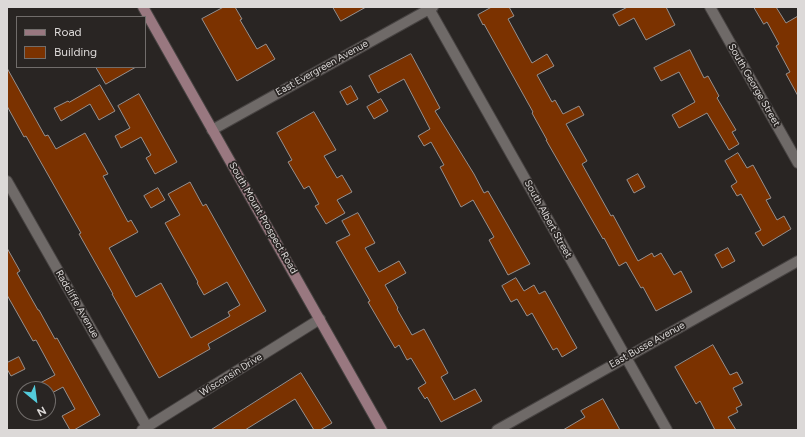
<!DOCTYPE html>
<style>
body{margin:0}
#map{position:relative;width:805px;height:437px;overflow:hidden;background:#292523;font-family:Figtree,sans-serif}
canvas{display:block}
.frame{position:absolute;inset:0;border:8px solid #dcd9d8;pointer-events:none}
.legend{position:absolute;left:16px;top:16px;width:130px;height:52px;box-sizing:border-box;background:#292523;border:1px solid #716d6b;margin:0;padding:5px 7px;list-style:none;font-size:12px;color:#dcd9d8}
.legend li{display:flex;align-items:center;gap:8px;height:20px}
.legend b{width:20px;border:1px solid #716d6b}
.north{position:absolute;left:16px;top:381px;width:40px;height:40px;box-sizing:border-box;background:#292523;border:1px solid #716d6b;border-radius:50%;rotate:151deg;font-size:11px;font-weight:700;line-height:16px;text-align:center;color:#dcd9d8}
.north::after{content:'';display:block;margin:auto;width:14px;height:18px;background:#53cbdb;clip-path:polygon(50% 0,100% 100%,50% 72%,0 100%)}
</style>
<div id="map">
<canvas width="805" height="437"></canvas>
<div class="frame"></div>
<ul class="legend">
<li><b style="height:5px;background:#997880"></b>Road</li>
<li><b style="height:11px;background:#7b3200"></b>Building</li>
</ul>
<div class="north">N</div>
</div>
<script>
const c = document.querySelector('canvas').getContext('2d');
c.lineJoin = 'round';
function paint(path, color) { c.fillStyle = color; c.fill(path, 'evenodd'); }
function strokePath(path, color, width, dash) { c.strokeStyle = color; c.lineWidth = width; c.lineCap = dash ? 'butt' : 'round'; c.setLineDash(dash || []); c.stroke(path); }
function drawText(font, color, halo, rows, align = 'center') {
  c.font = font + ' Figtree,sans-serif'; c.lineWidth = 3.5; c.setLineDash([]); c.textBaseline = 'middle'; c.strokeStyle = halo; c.fillStyle = color; for (const [text, x, y, turn = 0] of rows) {
    c.save(); c.translate(x, y); c.rotate((+turn || 0) * Math.PI / 180); c.textAlign = isNaN(turn) ? turn : align; if (halo) c.strokeText(text, 0, 0); c.fillText(text, 0, 0); c.restore();
  }
}
const building = new Path2D(`
 M224,7h11l7,12 -2,1 17,29 9,-5 9,15 -38,22 -35,-62z
 M333,7h33l-25,14z
 M492,7h17l5,9 -6,3 24,44 15,-9 7,12 -17,9 15,27 3,-2 8,14 16,-8 5,9 -18,9 21,37 -5,3 29,52 2,-1 25,46 14,-8 2,4 7,-4 13,22 7,-4 11,21 -36,19 -13,-24 -2,1 -15,-26 -7,4 -15,-28 -1,1 -57,-99h1l-15,-27 1,-1 -49,-88 -1,1 -5,-10z
 M628,7h38l9,18 -29,15 -12,-22 -15,8 -6,-11z
 M754,7h22l10,16 12,-7v80l-12,-22 4,-2 -14,-26 3,-2 -12,-22 -3,2z
 M690,50l14,28 4,-2 11,20 -2,2 19,32 -4,2 7,12 -10,6 -22,-37 -28,15 -7,-13 23,-13 -16,-30 -18,9 -7,-13z
 M411,54l29,54 -5,3 39,63 10,19 4,-2 42,73 -22,11 -19,-35 5,-3 -21,-37 -12,7 -21,-40 4,-2 -13,-23 -7,4 -6,-10 12,-7 -26,-50 -26,14 -9,-17z
 M96,67h40l-30,17z
 M7,68l38,68 3,-1 8,14 29,-16 23,41 -5,2 25,46 3,-2 7,12 -29,16 27,49 25,-14 30,55 39,-22 -2,-4 12,-7 -13,-23 -23,13 -7,-12 1,-1 -33,-59 15,-8 -12,-21 22,-12 13,24 3,-2 60,107 -58,33 2,5 -51,29 -47,-84h1l-34,-60 2,-1 -21,-37 -34,-60 -2,1 -17,-31z
 M100,85l15,26 -16,9 -9,-16 -29,17 -7,-13 14,-7 1,1z
 M351,86l7,13 -11,6 -7,-13z
 M139,94l38,68 -22,12 -9,-16 5,-3 -10,-18 -20,11 -6,-12 15,-8 -12,-22z
 M381,99l7,12 -14,8 -7,-12z
 M314,112l22,38 -12,6 13,22 5,-3 10,17 -15,8 8,13 -19,11 -11,-18 4,-2 -10,-18 -5,3 -16,-27 4,-2 -15,-27z
 M738,153l9,15 6,-3 18,33 -5,2 11,20 7,-4 7,13 -28,17 -8,-13 6,-3 -20,-36 -4,2 -6,-10 6,-4 -12,-21z
 M638,174l7,13 -11,6 -7,-13z
 M158,188l7,12 -14,8 -7,-12z
 M358,213l17,30 -10,5 14,24 20,-11 7,12 -21,12 13,23 -1,1 15,26 12,-6 24,44 -7,4 13,23 21,-11 7,12 -41,21 -14,-25 -2,2 -7,-11 8,-5 -15,-25 -4,2 -8,-15 -4,3 -27,-46 2,-1 -34,-59 14,-7 -8,-14z
 M7,248l13,23 -3,2 21,37h1l16,29 2,-1 43,77 -26,15h-4l-8,-14 13,-7 -12,-22 -15,8v-6h-19l26,-14 -19,-35 -3,1 -26,-46z
 M728,248l7,13 -13,7 -7,-13z
 M516,278l8,13 10,-6 5,9 6,-3 32,57 -15,9 -5,-9 -4,2 -21,-37 -5,3 -10,-17 -6,3 -9,-16z
 M713,345l17,30 7,-3 6,11 -10,5 9,17 -6,3 2,4 -10,5 8,13h-21l-15,-29 -4,3 -21,-37z
 M19,357l6,12 -14,7 -4,-7v-6z
 M301,373l31,50 -12,7h-6l-19,-31 -50,31h-34z
 M603,399l17,31h-57l22,-13 -4,-6z`);
paint(building, '#7b3200');
strokePath(building, '#96908e', 1);
const street = new Path2D(`
 M428,7l239,423
 M710,7l88,156
 M212,130l221,-123
 M7,181l140,246
 M142,430l178,-111
 M497,430l301,-169`);
const secondary = new Path2D(`
 M143,7l239,423`);
strokePath(street, '#474342', 12);
strokePath(secondary, '#474342', 12);
strokePath(street, '#6f6a68', 10);
strokePath(secondary, '#997880', 10);
drawText('10px', '#dcd9d8', '#292523', [
 ["East Evergreen Avenue",322,68,-29],
 ["South George Street",754,85,60],
 ["South Mount Prospect Road",263,218,60],
 ["South Albert Street",548,219,61],
 ["Radcliffe Avenue",77,304,60],
 ["East Busse Avenue",647,345,-29],
 ["Wisconsin Drive",231,375,-32]
]);
</script>
